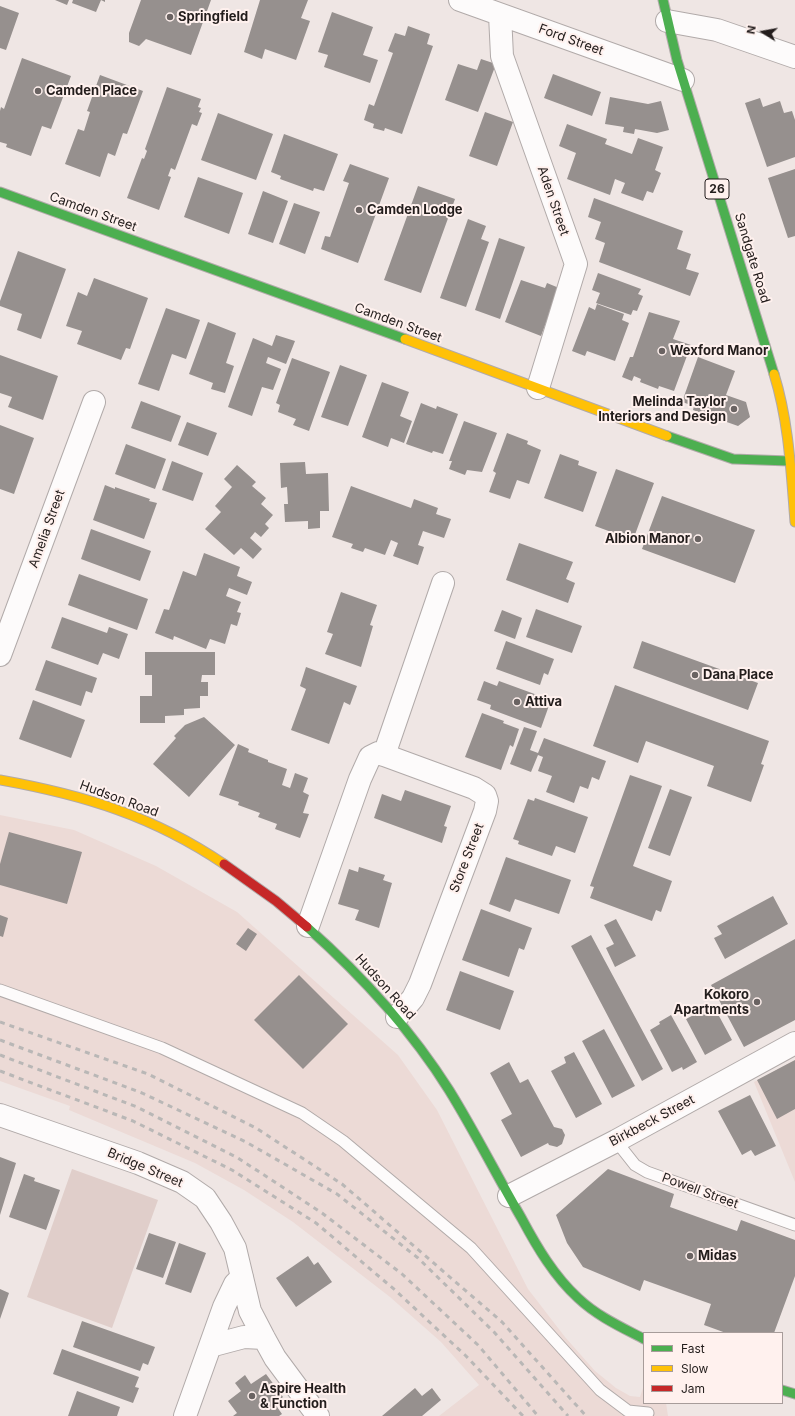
<!DOCTYPE html>
<style>
body{margin:0}
#map{position:relative;width:795px;height:1416px;overflow:hidden;background:#efe6e4;font-family:Inter,sans-serif}
canvas{display:block}
.legend{position:absolute;left:643px;top:1332px;width:140px;height:72px;box-sizing:border-box;background:#fff1ee;border:1px solid #a79c9a;margin:0;padding:5px 7px;list-style:none;font-size:12px;color:#231d1c}
.legend li{display:flex;align-items:center;gap:8px;height:20px}
.legend b{width:20px;border:1px solid #a79c9a}
.north{position:absolute;left:743px;top:12px;width:40px;height:40px;-webkit-text-stroke:3px #fff1ee;paint-order:stroke;rotate:281deg;font-size:11px;font-weight:700;line-height:16px;text-align:center;color:#231d1c}
.north::after{content:'';display:block;margin:auto;width:14px;height:18px;background:#231d1c;clip-path:polygon(50% 0,100% 100%,50% 72%,0 100%)}
</style>
<div id="map">
<canvas width="795" height="1416"></canvas>
<ul class="legend">
<li><b style="height:5px;background:#4caf50"></b>Fast</li>
<li><b style="height:5px;background:#ffc107"></b>Slow</li>
<li><b style="height:5px;background:#c62828"></b>Jam</li>
</ul>
<div class="north">N</div>
</div>
<script>
const c = document.querySelector('canvas').getContext('2d');
c.lineJoin = 'round';
function paint(path, color) { c.fillStyle = color; c.fill(path, 'evenodd'); }
function strokePath(path, color, width, dash) { c.strokeStyle = color; c.lineWidth = width; c.lineCap = dash ? 'butt' : 'round'; c.setLineDash(dash || []); c.stroke(path); }
function drawText(font, color, halo, rows, align = 'center') {
  c.font = font + ' Inter,sans-serif'; c.lineWidth = 4; c.setLineDash([]); c.textBaseline = 'middle'; c.strokeStyle = halo; c.fillStyle = color; for (const [text, x, y, turn = 0] of rows) {
    c.save(); c.translate(x, y); c.rotate((+turn || 0) * Math.PI / 180); c.textAlign = isNaN(turn) ? turn : align; if (halo) c.strokeText(text, 0, 0); c.fillText(text, 0, 0); c.restore();
  }
}
paint(new Path2D(`
 M0,815l74,15 82,36 81,46 161,143 39,55 91,179 37,48 30,34 21,17 14,8 10,1 4,-12v18h22l2,13h-229l40,-31 -38,-43 -51,-45 -97,-75 -49,-32 -49,-27 -126,-53 1,-4 -70,-25z
 M795,1060v122l-41,-100z`), '#ecdad6');
paint(new Path2D(`
 M72,1169l86,31 -46,128 -85,-31z`), '#e0ceca');
paint(new Path2D(`
 M55,0h14l-2,5z
 M73,0h32v2l-4,-2 -5,12 -24,-9z
 M141,0h70l-20,55 -45,-16 -7,7 -10,-4v-9z
 M260,0h48l-7,18 9,3 -14,39 -31,-11 -3,10 -18,-7z
 M0,6l19,7 -13,37 -6,-2z
 M332,12l41,15 -10,28 15,5 -8,23 -46,-16 4,-12 -10,-3z
 M408,26l22,8 -3,10 6,2 -31,88 -17,-6 -1,3 -11,-3 1,-4 -10,-4 5,-16 5,2 19,-53 -5,-2 7,-18 10,3z
 M22,58l49,18 -20,53 -9,-3 -11,30 -25,-9 1,-3 -7,-2v-31l1,-4 3,2z
 M481,59l15,5 -18,48 -33,-12 13,-36 19,6z
 M553,74l48,18 -9,24 -48,-18z
 M100,75l43,16 -16,43 -4,-1 -8,23 -7,-3 -8,24 -35,-13 13,-35 6,2 6,-19 -3,-1z
 M167,87l34,12 -3,8 3,1 -2,4 3,1 -5,13 -5,-2 -17,46 -4,-2 -3,8 3,1 -12,33 -32,-12 15,-40 2,1 3,-8 -2,-2z
 M610,97l38,7 13,-3 8,29 -12,3 -22,-4 -1,5 -11,-2 1,-5 -19,-3z
 M760,98l3,9 17,-6 4,12 8,-2 3,9v37l-28,10 -22,-64z
 M485,112l28,10 -16,44 -28,-10z
 M218,113l55,21 -17,46 -55,-20z
 M567,124l40,15 -2,5 27,10 6,-16 25,9 -8,23 6,3 -8,20 -6,-2 -4,10 -22,-8 4,-10 -10,-4 -5,16 -43,-16 9,-26 -17,-7z
 M284,134l54,20 -14,37 -10,-3 -1,3 -33,-12 1,-3 -10,-4z
 M350,164l39,14 -31,85 -37,-14 4,-13 5,1 19,-54 -6,-2z
 M795,169v67l-7,2 -20,-60z
 M198,177l45,16 -14,41 -45,-17z
 M418,186l37,13 -34,94 -37,-13z
 M263,191l25,10 -15,42 -25,-9z
 M594,198l89,33 -6,18 14,5 -5,15 13,4 -9,23 -91,-34 6,-19 -10,-4 6,-17 -13,-5z
 M294,203l26,9 -15,42 -26,-10z
 M468,219l18,7 -5,13 8,3 -23,65 -26,-9z
 M499,238l26,9 -25,72 -25,-9z
 M18,251l48,18 -25,70 -24,-9 5,-16 -22,-8v-5z
 M598,273l43,16 -3,5 5,2 -6,15 -4,-1 -2,5 -35,-12 4,-10 -8,-3z
 M94,278l54,20 -18,51 -4,-1 -5,12 -44,-16 5,-13 -16,-5 12,-34 9,4z
 M521,280l24,8 2,-5 12,5 -18,48 -36,-14z
 M597,304l27,10 -2,6 7,3 -14,38 -28,-10 -2,5 -13,-5 17,-44 6,3z
 M166,308l34,12 -14,39 -14,-5 -13,37 -21,-7z
 M649,312l31,9 -7,18 18,6 -17,46 -15,-5 -1,3 -18,-7 1,-3 -7,-3 -2,5 -10,-4 8,-20h3z
 M208,322l28,11 -10,30 8,3 -9,27 -14,-4 2,-6 -24,-9z
 M276,335l19,6 -9,23 -18,-7 -2,6 15,6 -8,21 -11,-3 -10,29 -24,-9 25,-69 19,8z
 M0,355l58,21 -15,44 -35,-13 4,-10 -12,-4z
 M698,357l37,14 -9,24 20,7 4,15 -12,9 -45,-16 1,-4 -12,-4z
 M292,358l38,14 -21,59 -16,-6 3,-6 -18,-7 2,-7 -4,-2z
 M340,365l27,10 -19,51 -27,-9z
 M382,382l27,10 -9,24 12,5 -8,22 -13,-5 -3,9 -26,-10z
 M141,401l40,15 -10,26 -40,-14z
 M421,403l15,6 1,-3 21,8 -15,40 -10,-3 -1,2 -26,-9z
 M464,421l33,12 -15,39 -15,-2 -2,5 -16,-6 3,-8h-3z
 M187,422l30,11 -9,23 -30,-11z
 M0,425l34,13 -20,56 -14,-5z
 M507,433l21,8 -1,3 14,6 -12,34 -12,-4 -7,19 -21,-7 7,-19 -3,-2z
 M126,444l40,15 -11,30 -40,-15z
 M560,454l19,7 -1,4 19,7 -14,40 -39,-14z
 M172,461l31,12 -10,28 -31,-11z
 M305,462l1,12 22,-1 1,38h-9v17l-12,1v-8l-23,1 -1,-18h4l-1,-17 -6,1 -1,-25z
 M237,465l19,17 -4,4 14,12 -5,6 12,11 -8,9 4,4 -8,9 -6,-5 -5,6 12,11 -9,10 -12,-11 -7,7 -29,-26 16,-17 -6,-6 17,-19 -8,-8z
 M616,469l38,14 -21,57 -38,-14z
 M105,485l10,4v-2l35,12 -1,2 8,2 -13,36 -51,-19z
 M351,486l60,22 3,-9 24,9 -2,6 15,5 -7,19 -21,-7 -5,14 6,2 -6,18 -25,-9 5,-13 -7,-3 -6,15 -20,-7 -2,4 -12,-4 2,-4 -21,-7z
 M662,496l93,34 -20,53 -93,-34z
 M91,529l60,22 -11,30 -59,-22z
 M519,543l54,19 -7,17 9,4 -7,20 -62,-23z
 M204,553l36,14 -3,9 15,6 -5,13 -18,-7 -3,8 15,6 -4,10 4,1 -4,13 -6,-2 -6,20 -15,-5 -4,10 -32,-13 -1,4 -18,-7 9,-24 5,1 14,-39 13,5z
 M79,574l69,25 -11,31 -69,-25z
 M341,592l36,13 -7,20 3,1 -12,41 -36,-13 8,-20 -6,-2z
 M536,609l46,17 -10,27 -46,-16z
 M502,610l20,8 -7,21 -21,-8z
 M62,617l45,16 2,-6 19,7 -9,25 -16,-6 -5,12 -47,-17z
 M506,641l48,18 -6,16 -4,-2 -4,12 -44,-16z
 M642,641l116,42 -10,27 -115,-42z
 M145,652h70v23h-13l-1,7h7v14h-8v12l-16,1v6l-19,1v7h-25v-27h12v-21h-7z
 M46,660l51,18 -5,15 -6,-2 -5,15 -46,-16z
 M306,667l51,19 -7,19 -6,-3 -15,42 -38,-14 15,-41 -6,-3z
 M484,681l13,5 2,-5 52,19 -10,28 -51,-19 1,-4 -14,-5z
 M615,685l154,56 -8,23 3,1 -13,37 -44,-16 7,-20 -68,-25 -8,22 -45,-17z
 M33,700l52,20 -14,38 -52,-19z
 M482,713l22,8 -1,2 16,6 -6,18 -3,-2 -9,25 -36,-13z
 M204,717l31,28 -46,52 -36,-33 23,-26 -2,-2 11,-11z
 M524,727l13,4 -7,19 8,3 6,-15 62,23 -7,19 -7,-3 -4,12 -8,-3 -6,17 -28,-11 6,-16 -14,-5 5,-14 -5,-2 -7,17 -21,-8z
 M238,744l11,5 -1,3 20,8v2l19,7 -5,16 8,3 5,-15 13,5 -5,14 6,3 -6,18 6,1 -9,24 -25,-9 2,-5 -19,-7 2,-4 -22,-8 1,-3 -20,-7z
 M630,775l32,11 -29,80 39,15 -11,31 -5,-2 -4,11 -62,-23 4,-11 -4,-1z
 M670,789l22,8 -22,59 -22,-8z
 M405,790l46,16 -7,20 3,1 -5,16 -68,-25 8,-24 19,7z
 M535,798l53,19 -13,36 -19,-7 -4,10 -34,-12 1,-3 -6,-2 15,-40 6,2z
 M9,832l73,20 -15,52 -67,-19v-21z
 M506,857l65,23 -12,34 -44,-15 -5,13 -21,-8z
 M359,867l26,8 -2,5 9,3 -13,45 -24,-8 4,-10 -21,-6 11,-35 9,3z
 M773,896l15,28 -63,35 -11,-21 8,-4 -5,-8z
 M481,909l51,19 -8,22 -5,-2 -10,29 -47,-17z
 M0,915l8,3 -5,19 -3,-1z
 M616,919l20,37 -21,11 -9,-19 8,-4 -10,-19z
 M248,928l9,6 -11,17 -10,-7z
 M591,935l72,134 -21,12 -71,-135z
 M795,939v81l-51,27 -33,-62z
 M460,971l54,20 -14,39 -54,-20z
 M299,975l49,49 -45,45 -49,-49z
 M713,1005l19,35 -27,15 -19,-36z
 M671,1015l26,47 -14,8 -1,-3 -10,5 -22,-42 10,-6 -1,-2z
 M604,1029l31,57 -23,12 -30,-57z
 M574,1052l28,52 -26,14 -25,-47 15,-8 -2,-6z
 M795,1060v49l-18,10 -20,-39z
 M509,1062l11,21 8,-4 26,48 8,2 3,6 -3,9 -5,3 -8,-2 -1,-2 -27,14 -20,-37 11,-6 -22,-41z
 M750,1095l26,51 -21,10 -4,-6 -9,5 -24,-44z
 M0,1157l16,6 -16,52z
 M608,1169l66,25 -4,13 67,24 4,-11 54,20v36l-21,57h-48l-22,-8 7,-21 -67,-24 -4,11 -57,-24 -16,-24 -11,-28z
 M24,1174l11,4 -1,3 26,9 -14,40 -37,-13z
 M149,1233l27,9 -13,36 -27,-9z
 M179,1243l27,10 -15,40 -26,-9z
 M308,1256l6,9 4,-3 14,20 -36,25 -20,-29z
 M0,1289l9,4 -9,26z
 M82,1321l73,26 -7,18 -5,-2 -3,8 -67,-24z
 M62,1349l77,28 -4,10 4,1 -6,15 -80,-29z
 M266,1374l17,23 -8,7 7,10 -3,2h-46l4,-3 -9,-12 13,-10 -6,-8 10,-8 6,9z
 M415,1388l7,8 10,-8 9,12 -19,16h-40z
 M77,1391l43,16 -3,9h-49z`), '#96908e');
const lane = new Path2D(`
 M0,990l162,58 140,65 41,28 128,107 129,142 28,21 20,2
 M616,1141l19,24 12,7 148,53`);
const street = new Path2D(`
 M460,0l223,80
 M500,15l2,41 74,208 -38,124
 M667,21l50,9 78,27
 M0,655l94,-253
 M384,755l59,-172
 M308,926l52,-147 10,-22 8,-4 6,2 90,33 11,7 2,6 -2,10 -65,173 -7,14 -16,19
 M0,1115l138,48 44,19 23,16 16,24 14,26 15,63 14,27 11,20 43,58
 M509,1196l107,-55 179,-98
 M210,1346l34,-9 20,1
 M185,1416l39,-109 11,-23 7,-7`);
const fast = new Path2D(`
 M663,0l14,60 97,314
 M0,192l405,147
 M667,436l66,23 56,2
 M307,927c54,48 103,101 142,163 26,42 48,86 73,129 15,28 32,57 56,79 19,18 43,29 66,41
 M782,1390l13,4`);
const slow = new Path2D(`
 M405,339l262,97
 M774,374c15,48 17,98 21,148
 M0,780c84,15 153,36 224,84`);
const jam = new Path2D(`
 M224,864l52,37 31,26`);
strokePath(lane, '#b1aaa9', 13);
strokePath(street, '#b1aaa9', 24);
strokePath(fast, '#b1aaa9', 11);
strokePath(slow, '#b1aaa9', 11);
strokePath(jam, '#b1aaa9', 11);
strokePath(lane, '#fdfbfb', 11);
strokePath(street, '#fdfbfb', 22);
strokePath(fast, '#4caf50', 9);
strokePath(slow, '#ffc107', 9);
strokePath(jam, '#c62828', 9);
strokePath(new Path2D(`
 M0,1022l148,52 108,54 86,56 160,138 84,94
 M0,1040l142,53 104,49 91,52 81,64 76,74 74,84
 M0,1055l137,52 101,51 84,55 80,61 76,71 60,71
 M0,1071l133,50 99,49 84,53 79,67 71,66 57,60`), '#b9b7b6', 3, [5, 5]);
for (const [x, y, r, color] of [
 [170,17,4,"#6a6362"],
 [38,91,4,"#6a6362"],
 [359,210,4,"#6a6362"],
 [662,351,4,"#6a6362"],
 [734,409,4,"#6a6362"],
 [698,539,4,"#6a6362"],
 [695,675,4,"#6a6362"],
 [517,702,4,"#6a6362"],
 [757,1002,4,"#6a6362"],
 [690,1256,4,"#6a6362"],
 [252,1396,4,"#6a6362"]
]) { const dot = new Path2D(); dot.arc(x, y, r, 0, 2 * Math.PI); c.fillStyle = color; c.fill(dot); strokePath(dot, '#fff1ee', 1.5); }
for (const [x, y, w] of [
 [717,189,24]
]) { const box = new Path2D(); box.roundRect(x - w / 2, y - 10, w, 20, 3); c.fillStyle = '#fff1ee'; c.fill(box); strokePath(box, '#231d1c', 1); }
drawText('bold 12px', '#231d1c', null, [
 ["26",717,189]
]);
drawText('bold 13px', '#231d1c', '#fff1ee', [
 ["Springfield",178,17],
 ["Camden Place",46,91],
 ["Camden Lodge",367,210],
 ["Wexford Manor",670,351],
 ["Melinda Taylor",726,402,"right"],
 ["Interiors and Design",726,417,"right"],
 ["Albion Manor",690,539,"right"],
 ["Dana Place",703,675],
 ["Attiva",525,702],
 ["Kokoro",749,995,"right"],
 ["Apartments",749,1010,"right"],
 ["Midas",698,1256],
 ["Aspire Health",260,1389],
 ["& Function",260,1404]
], 'left');
drawText('13px', '#231d1c', '#fff1ee', [
 ["Ford Street",571,40,20],
 ["Aden Street",553,201,71],
 ["Camden Street",93,212,20],
 ["Sandgate Road",752,258,73],
 ["Camden Street",398,323,20],
 ["Amelia Street",47,529,-70],
 ["Hudson Road",119,799,20],
 ["Store Street",467,858,-69],
 ["Hudson Road",385,987,48],
 ["Birkbeck Street",652,1121,-28],
 ["Bridge Street",145,1168,23],
 ["Powell Street",700,1191,20]
]);
</script>
